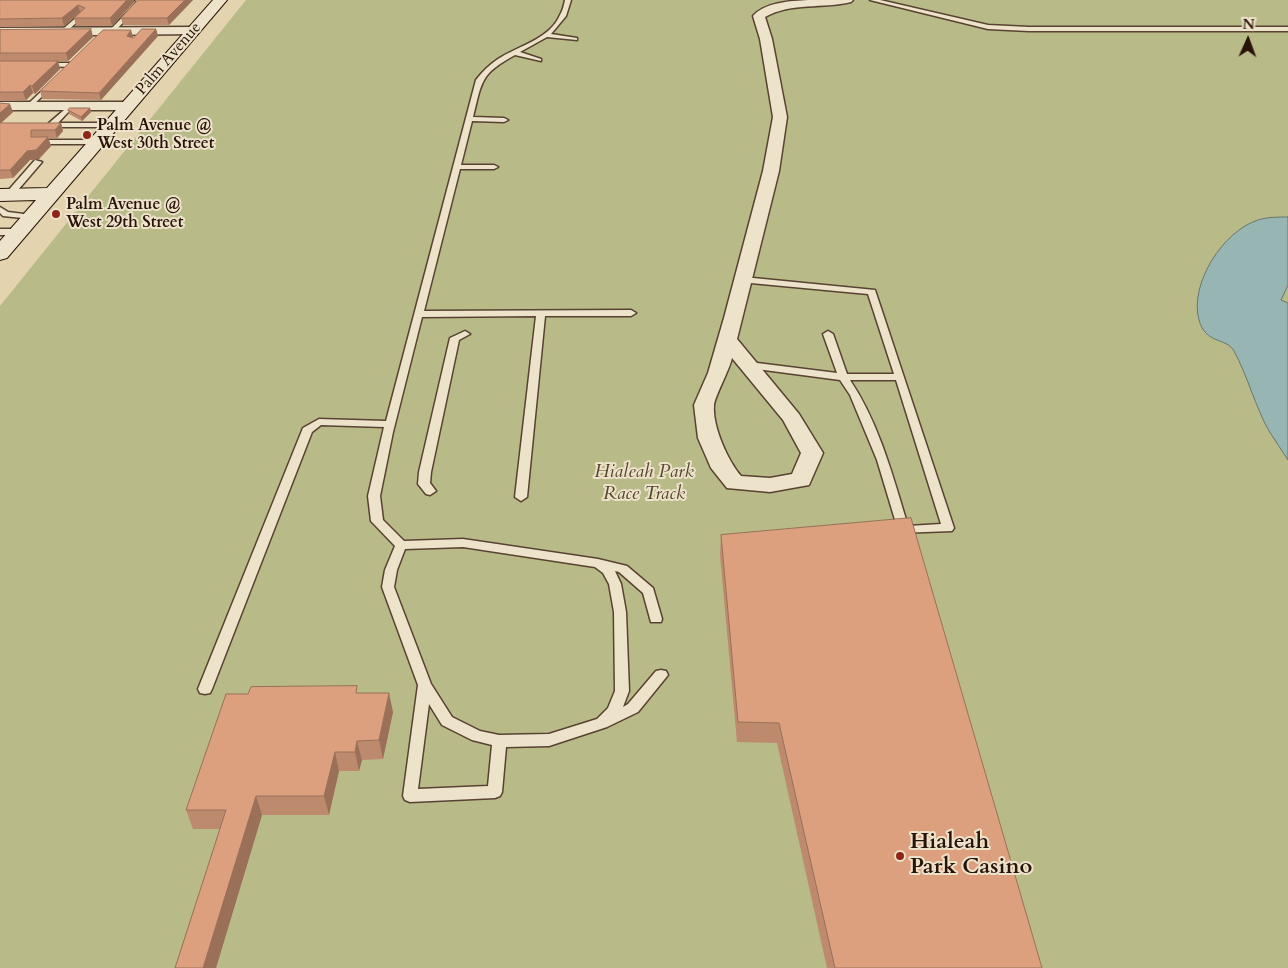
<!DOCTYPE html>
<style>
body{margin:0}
#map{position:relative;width:1288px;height:968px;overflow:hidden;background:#e3d3ae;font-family:Cardo,serif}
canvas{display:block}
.north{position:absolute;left:1223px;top:15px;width:50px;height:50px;-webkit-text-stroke:4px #ede2ca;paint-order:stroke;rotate:2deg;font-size:14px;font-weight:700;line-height:20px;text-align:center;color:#291207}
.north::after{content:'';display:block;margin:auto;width:18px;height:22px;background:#291207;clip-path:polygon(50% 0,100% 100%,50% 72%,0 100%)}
</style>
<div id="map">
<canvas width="1288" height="968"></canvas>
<div class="north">N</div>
</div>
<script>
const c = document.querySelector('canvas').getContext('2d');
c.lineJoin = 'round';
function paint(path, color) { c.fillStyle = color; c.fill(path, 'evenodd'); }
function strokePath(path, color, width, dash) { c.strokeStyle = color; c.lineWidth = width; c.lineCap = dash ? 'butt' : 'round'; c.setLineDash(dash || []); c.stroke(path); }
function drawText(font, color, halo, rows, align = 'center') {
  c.font = font + ' Cardo,serif'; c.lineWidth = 4; c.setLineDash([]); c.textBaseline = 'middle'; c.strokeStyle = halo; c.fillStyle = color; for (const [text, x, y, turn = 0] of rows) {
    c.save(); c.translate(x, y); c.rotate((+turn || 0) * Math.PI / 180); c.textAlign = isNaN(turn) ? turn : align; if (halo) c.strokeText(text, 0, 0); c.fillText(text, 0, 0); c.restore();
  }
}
paint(new Path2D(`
 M246,0h1042v968h-1288v-662z`), '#b8bb88');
const water = new Path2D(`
 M1288,217v68l-7,15 7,3v157c-6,-10 -13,-19 -19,-29 -14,-25 -21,-54 -35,-80 -8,-14 -28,-6 -35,-31 -10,-36 24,-89 59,-100 9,-3 21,-3 30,-3z`);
paint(water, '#97b6b3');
strokePath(water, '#6b746e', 1);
const lane = new Path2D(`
 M135,0l9,1 -30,31h-4v-2l27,-28z
 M565,0h6l-5,16 -15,18 26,4v2l-30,-3 -27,15 21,7v2l-26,-6c-35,19 -33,26 -42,62l31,1 4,2 -4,2 -32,-1 -11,44h33l4,2 -4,2h-34l-36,142 207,-1 5,3 -5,3h-86l-18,181 -6,4 -6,-4 21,-181 -114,1 -29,115 -13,64 3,24 21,21 59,-2 135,20 29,7 26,22 9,31 -1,3h-10l-8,-29 -24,-21 -4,-1 6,13 5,28 3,79 -6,16 5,-3 28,-33 5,-1 5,1 2,4 -30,37 -31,15 -58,19 -43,1 -4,45 -2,4 -5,2 -85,4 -5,-2 -2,-4 15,-111 -36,-98 3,-17 10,-24 -24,-25 -3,-25 16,-69 -63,-2 -9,7 -100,257 -2,4 -5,1 -5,-1 -2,-4 105,-261 16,-9 67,2 90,-341c6,-8 13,-15 22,-21 20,-13 52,-20 62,-44 3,-5 4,-10 5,-15zM463,547l132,20 8,6 6,11 5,28 1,79 -7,17 -11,11 -48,15 -50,1 -19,-4 -28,-14 -21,-33 -37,-97 3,-17 8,-21zM429,704l13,21 30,15 20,5 -4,41 -70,3z
 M870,0h10l108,25 41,2h259v4h-259l-41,-2z
 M80,14l5,1 -19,17h-4v-2z
 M44,63h26l3,2 -3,2 -28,-1 -1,-1z
 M49,84l5,1 -23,22h-4v-2z
 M71,104l3,2 -16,17h53l4,2 -4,2h-62v-4z
 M35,140h62l4,2 -4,2h-62z
 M35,160l7,2 -30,35h-6v-4z
 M0,207l8,5 24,3 4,2 -4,2 -29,-3 -3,-3z
 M0,229h19l4,3 -4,3h-19z
 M743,277l132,13 79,238 -2,3 -53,2 -22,-73 -27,-65 -10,-15 -91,-12 -5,-3 5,-3 88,11 -14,-39 5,-3 5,3 14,40h47l-26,-80 -128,-12v-4zM850,380h46l45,144 -33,2c-15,-49 -29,-103 -58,-146z
 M465,331l5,3 -11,6 -28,132 -1,11 6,8 -6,4 -4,-1 -8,-10 1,-12 31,-134z`);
const street = new Path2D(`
 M808,0h45l-2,2c-28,7 -59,0 -86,15l7,22 15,78 -8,54 -42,168 62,75 24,39 -14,32 -39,7 -43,-4 -16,-20 -13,-30 -4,-33 14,-32 16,-55 39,-147 10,-54 -13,-78 -7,-23c12,-14 38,-15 55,-16zM732,358l51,62 18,33 -9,21 -22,4 -29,-2c-13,-15 -29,-50 -27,-71 1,-9 15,-34 18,-47z
 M193,27l4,1 2,3 -2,3 -197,2v-8z
 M0,102h128l7,4 -7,4h-128z`);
const secondary = new Path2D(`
 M213,0h14l-220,258 -7,2v-19l36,-41 -36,1v-12l47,-1z`);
strokePath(lane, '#584231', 3);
strokePath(street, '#584231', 3);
strokePath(secondary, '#291207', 2);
paint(lane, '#ede2ca');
paint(street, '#ede2ca');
paint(secondary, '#ede2ca');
paint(new Path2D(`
 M0,0h134v2l-22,24h-36l-2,-8 5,-5 -15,13 -64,1z
 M138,0h55l-24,25h-46l-2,-7z
 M91,29l2,8 -25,24h-10l2,8 -25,25 -2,-1 -7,7 -26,1v-71z
 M156,29l2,7 -57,64 -59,-1 -2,-8 93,-54 -1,1h1z
 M0,103l13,9 -12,11h60l2,8 -6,7h-9l3,8 -12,13 -9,1 -17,18 -13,1z
 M90,108l1,4 -9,9 -13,-7 -1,-4z
 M721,535l321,433h-215l-50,-225 -40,-1 -17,-187z
 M359,693l34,19 -10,47 -21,1 -3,11h-20l-10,44h-67l-46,153h-41l45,-139h-27l-7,-19z`), '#bd8a6d');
paint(new Path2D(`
 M127,0h7v2l-22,24 -2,-8z
 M185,0h8l-24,25 -2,-7z
 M78,5l2,7 -16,14 -2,-8z
 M91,29l2,8 -25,24 -2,-8z
 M156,29l2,7 -57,64 -2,-7z
 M131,30l2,7 -4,6 -2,-7z
 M58,61l2,8 -25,25 -3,-8z
 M30,85l3,8 -7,7 -3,-8z
 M10,104l3,8 -13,12v-11z
 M90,108l1,4 -9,9 -1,-4z
 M61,123l2,8 -6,7 -2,-8z
 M48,137l3,9 -12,13 -9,1 -17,18 -3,-8 17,-19z
 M389,693l4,19 -10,47 -4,-19z
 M357,741l5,19 -3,11 -4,-19z
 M335,752l4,19 -10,44 -5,-19z
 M256,796l6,19 -46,153h-13z`), '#9a7059');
const building = new Path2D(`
 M0,0h127l-17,18h-36l11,-10 -7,-3 -16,13 -62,1z
 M138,0h47l-18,18h-46z
 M91,29l-25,24h-66v-23z
 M142,29h14l-57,64 -59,-2 63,-61h28l-4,6 6,2z
 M0,61h58l-26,25 -2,-1 -7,7h-23z
 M0,103l10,1 -10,9z
 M70,108h20l-9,9 -13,-7z
 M0,123h61l-6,7h-24v7h17l-12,13 -9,1 -17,19h-10z
 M911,518l131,450h-207l-56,-245 -41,-1 -17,-187z
 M357,686l-1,7h33l-10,47 -22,1 -2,11h-20l-11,44h-68l-53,172h-28l51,-158h-40l40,-116h22l3,-7z`);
paint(building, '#dca07f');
strokePath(building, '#9a7059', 1);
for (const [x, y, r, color] of [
 [87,135,5,"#8f2418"],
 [56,214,5,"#8f2418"],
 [900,856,5,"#8f2418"]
]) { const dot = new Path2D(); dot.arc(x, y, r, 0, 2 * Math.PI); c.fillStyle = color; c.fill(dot); strokePath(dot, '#ede2ca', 2); }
drawText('16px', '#291207', '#ede2ca', [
 ["Palm Avenue",169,59,-49]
]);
drawText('bold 16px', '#291207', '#ede2ca', [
 ["Palm Avenue @",97,126],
 ["West 30th Street",97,144],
 ["Palm Avenue @",66,205],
 ["West 29th Street",66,223]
], 'left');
drawText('italic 19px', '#54452e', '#ede2ca', [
 ["Hialeah Park",644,473],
 ["Race Track",644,495]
]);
drawText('bold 22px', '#291207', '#ede2ca', [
 ["Hialeah",910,843],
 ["Park Casino",910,868]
], 'left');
</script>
